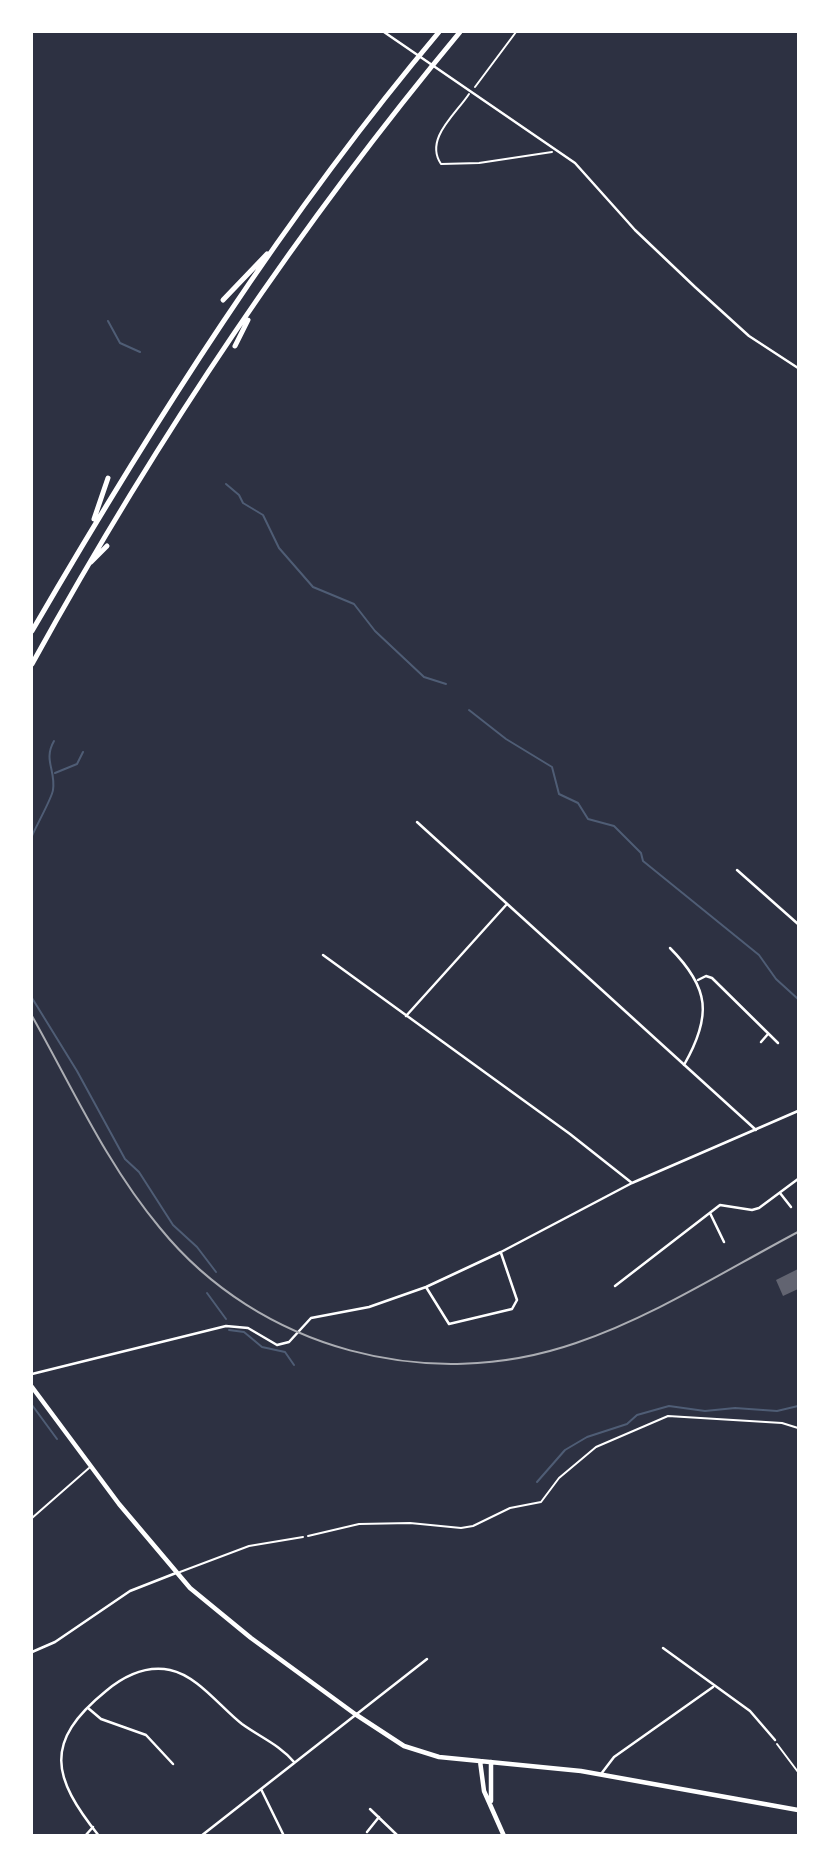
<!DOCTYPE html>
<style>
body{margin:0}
#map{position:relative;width:830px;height:1867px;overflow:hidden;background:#2d3142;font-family:"Asap Condensed",sans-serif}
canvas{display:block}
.frame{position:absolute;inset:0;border:33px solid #fff;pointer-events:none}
</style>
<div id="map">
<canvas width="830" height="1867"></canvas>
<div class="frame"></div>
</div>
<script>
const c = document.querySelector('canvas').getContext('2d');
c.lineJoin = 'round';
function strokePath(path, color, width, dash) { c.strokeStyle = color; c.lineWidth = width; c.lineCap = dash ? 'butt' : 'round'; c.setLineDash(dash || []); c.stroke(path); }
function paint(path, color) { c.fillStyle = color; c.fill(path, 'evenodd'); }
strokePath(new Path2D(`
 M108,321l12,22 20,9
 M226,484l13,11 4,8 20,12 16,33 34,39 41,17 21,27 49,46 22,7
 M469,710l37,29 46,28 7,27 19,9 10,16 26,7 27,27 2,8 116,94 17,24 22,20
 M55,773l22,-9 6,-12
 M32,836c4,-10 20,-38 21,-46 3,-20 -10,-30 1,-49
 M32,998l45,73 48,88 14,13 34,53 24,22 19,25
 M207,1293l19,26
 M229,1330l15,2 18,15 23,5 9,13
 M32,1405l25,34
 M537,1482l28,-32 22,-13 40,-13 10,-9 32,-9 36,5 30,-3 42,3 21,-5`), '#4f5d75', 2);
paint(new Path2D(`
 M798,1269v20l-15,7 -7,-16z`), '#626471');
strokePath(new Path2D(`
 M475,87l41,-55
 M469,94c-13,20 -45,45 -28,70l38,-1 73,-11
 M308,1536l51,-12 51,-1 51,5 12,-2 37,-18 31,-6 18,-24 37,-31 72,-31 114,7 16,5
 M777,1744l21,28`), '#fff', 2);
strokePath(new Path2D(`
 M32,1518l57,-50
 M180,1572l69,-26 54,-9`), '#fff', 2);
strokePath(new Path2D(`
 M384,32l191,131 60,67 60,57 54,49 49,32
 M417,822l339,308
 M737,870l61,54
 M670,948c40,40 42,68 14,117
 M323,955l247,179 62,49
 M698,980l8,-4 6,2 66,65
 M406,1016l101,-112
 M761,1042l7,-8
 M780,1193l11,14
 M710,1213l14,29
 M615,1286l105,-81 32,5 7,-2 39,-29
 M426,1287l23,37 63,-15 5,-9 -16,-47
 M32,1374l194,-48 22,2 29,17 12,-3 22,-24 58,-11 57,-20 75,-35 131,-69 166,-72
 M663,1648l87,63 25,29
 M32,1652l23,-10 75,-51 46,-18
 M88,1708l13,11 45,16 27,29
 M601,1774l13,-17 99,-70
 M261,1789l23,47
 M370,1809l28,27
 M367,1832l12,-15
 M85,1836l8,-9
 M99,1836c-47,-59 -56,-94 7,-145 18,-15 39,-26 64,-21 28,6 50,37 72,54 18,13 38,21 52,38
 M201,1836l226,-177`), '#fff', 2.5);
strokePath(new Path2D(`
 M32,1387l87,117 71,84 61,50 104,76 49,32 35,11 142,14 217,39
 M480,1761l4,30 20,45
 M491,1762v39`), '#fff', 4.5);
strokePath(new Path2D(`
 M223,300l44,-46
 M235,346l13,-26
 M94,519l14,-41
 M91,562l16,-16
 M32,631c121,-208 252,-415 407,-599
 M32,664c123,-223 265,-436 428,-632`), '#fff', 5);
strokePath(new Path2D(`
 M32,1016c40,71 75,149 128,212 99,122 269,166 416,115 77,-26 150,-73 222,-111`), '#abadb3', 2);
</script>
